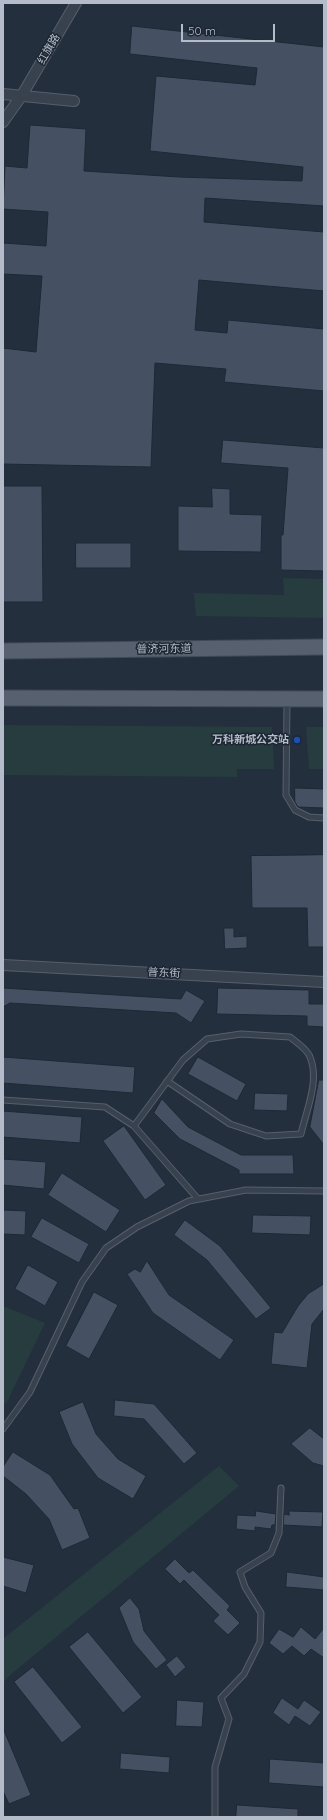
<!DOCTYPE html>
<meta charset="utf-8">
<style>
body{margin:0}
#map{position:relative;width:327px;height:1820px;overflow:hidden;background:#242f3e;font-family:Quicksand,sans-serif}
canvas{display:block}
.frame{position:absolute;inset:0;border:4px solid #b4bcc9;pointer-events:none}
.scale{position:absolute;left:181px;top:24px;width:94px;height:18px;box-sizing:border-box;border:2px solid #b4bcc9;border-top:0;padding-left:5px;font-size:12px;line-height:14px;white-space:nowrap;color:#b4bcc9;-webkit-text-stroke:3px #1d2633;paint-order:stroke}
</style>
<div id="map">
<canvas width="327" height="1820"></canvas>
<div class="frame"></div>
<div class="scale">50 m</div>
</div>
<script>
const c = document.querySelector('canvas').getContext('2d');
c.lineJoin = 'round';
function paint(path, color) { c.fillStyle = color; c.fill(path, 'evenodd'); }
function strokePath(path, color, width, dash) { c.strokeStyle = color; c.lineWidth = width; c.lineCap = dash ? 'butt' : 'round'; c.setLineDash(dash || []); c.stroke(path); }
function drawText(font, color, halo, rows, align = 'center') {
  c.font = font + ' Quicksand,"Noto Sans SC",sans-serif'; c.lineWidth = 3; c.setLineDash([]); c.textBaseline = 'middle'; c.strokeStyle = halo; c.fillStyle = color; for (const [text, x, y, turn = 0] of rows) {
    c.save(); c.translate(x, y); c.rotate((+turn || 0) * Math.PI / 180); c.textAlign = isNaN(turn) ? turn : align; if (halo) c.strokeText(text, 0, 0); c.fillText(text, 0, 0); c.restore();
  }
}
paint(new Path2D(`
 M283,578l41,1v39l-128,-2 -2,-23 90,2z
 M3,725l269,2 2,42h-37v8l-234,-2z
 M306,727h18v42h-15z
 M3,1306l42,17 -37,77 -5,6z
 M219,1466l20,20 -230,190 -6,7v-44z`), '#263c3f');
const building = new Path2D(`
 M132,26l192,21v159l-119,-8 -1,24 120,10v59l-125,-11 -4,50 32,3 1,-13 96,9v62l-100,-9 2,-13 -71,-6 -4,104 -148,-3v-116l33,4 6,-76 -39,-2v-31l43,3 2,-34 -45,-3 2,-43 22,2 3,-43 56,4 -2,42 95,6 123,4 1,-14 -153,-16 6,-75 99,9 2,-17 -127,-14z
 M223,440l101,8v123l-43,-1v-35h2l5,-67 -67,-5z
 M3,486h39l1,116h-40z
 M212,488l18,1v25l32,1 -1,37 -83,-1v-45l34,1z
 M76,543h55v25h-55z
 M295,788l29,1v19l-26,-1 -3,-5z
 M324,855v92h-16l-1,-39h-55l-1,-52z
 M224,928h10v9l13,-1v12l-22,1z
 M3,988l178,11 5,-9 19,11 -14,22 -15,-10 -166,-10 -7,4z
 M218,988l91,2v14h15v23l-17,-1v-10l-90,-2z
 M3,1057l132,10 -2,26 -130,-10z
 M198,1057l48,27 -9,17 -49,-27z
 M319,1080h5v65l-14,-18z
 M255,1093l33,1 -1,17 -33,-1z
 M162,1099l26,28 53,28h52l1,19h-55v-4l-59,-31 -26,-26z
 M3,1111l79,6 -2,26 -77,-6z
 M124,1126l42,59 -21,15 -42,-59z
 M3,1159l43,3 -2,27 -41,-4z
 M62,1173l58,37 -14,22 -58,-37z
 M3,1210l23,1 -1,24 -22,-1z
 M253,1215l58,1 -1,19 -58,-2z
 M42,1218l47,26 -10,19 -48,-26z
 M185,1220l35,26 51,62 -15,11 -49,-59 -33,-25z
 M147,1261l22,34 65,45 -14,20 -67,-47 -26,-39 8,-5 5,3z
 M28,1265l30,17 -13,24 -30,-17z
 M324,1284v25l-12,15 -5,44 -36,-4 3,-32 8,1 16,-27 10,-12z
 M94,1292l24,13 -29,54 -23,-13z
 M115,1400l39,4 43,49 -13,11 -40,-45 -30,-3z
 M83,1402l13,32 22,25 28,17 -13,23 -35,-21 -26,-34 -13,-32z
 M310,1428l14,11v27l-11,-3 -22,-19z
 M13,1452l37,23 24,34 4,-1 12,30 -28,12 -13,-31 -23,-25 -23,-18v-9z
 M256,1511l20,3 -1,11h-3l-1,4 -16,-2v4l-19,-2 1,-14 18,1z
 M289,1511l34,1 -1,15 -39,-2 1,-11 5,1z
 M3,1557l31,8 -8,28 -23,-7z
 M175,1559l14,14 4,-3 37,36 -3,4 13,13 -12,12 -15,-14 6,-6 -35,-35 -4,4 -15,-15z
 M287,1572l37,5v13l-38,-3z
 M130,1598l9,11 5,22 23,29 -11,9 -23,-27 -14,-34z
 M301,1627l14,12 9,-11v30l-13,-9 -7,7 -12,-10 -9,8 -14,-11 10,-14 14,8z
 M88,1632l54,65 -19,16 -54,-66z
 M177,1656l9,11 -11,10 -9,-12z
 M33,1667l49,60 -20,16 -48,-61z
 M282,1698l16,11 6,-9 17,12 -11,14 -15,-10 -6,9 -16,-12z
 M177,1700l27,2 -2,25 -26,-1z
 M3,1728l28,67 -22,9 -6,-13z
 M121,1753l49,4 -1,16 -49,-4z
 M270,1759l54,4v24l-55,-4z
 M237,1805l61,4v8h-62z`);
paint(building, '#455162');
strokePath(building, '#1f2835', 1);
const lane = new Path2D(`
 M287,700l-1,95 9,15 14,7 15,1
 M3,1100l102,7 29,19 64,73
 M134,1126l49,-66 24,-21 34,-5 49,3c6,5 18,13 20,20 10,24 -4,54 -9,77l-35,2 -36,-12 -63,-43
 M3,1429l27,-37 52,-110 24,-34 31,-21 52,-26 57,-11 78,1
 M215,1817v-50l14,-48 -8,-21 23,-24 16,-32 1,-29 -16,-26 -5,-15 31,-19 8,-20 2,-45`);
const street = new Path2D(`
 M3,94l71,7
 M3,122l19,-27 54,-92
 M3,965l321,17`);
const primary = new Path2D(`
 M3,651l321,-4
 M3,698l321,1`);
strokePath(lane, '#565f6c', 7);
strokePath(street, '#565f6c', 12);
strokePath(primary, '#414a57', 17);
strokePath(lane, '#38414e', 5);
strokePath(street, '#38414e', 10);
strokePath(primary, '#56606e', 15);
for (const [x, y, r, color] of [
 [297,740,4,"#1a4fb4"]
]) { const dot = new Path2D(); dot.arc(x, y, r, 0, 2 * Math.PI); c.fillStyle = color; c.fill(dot); strokePath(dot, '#1d2633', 1.5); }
drawText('11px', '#b4bcc9', '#1d2633', [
 ["红旗路",49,49,-60],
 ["普济河东道",164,649,-1],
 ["普东街",164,973,3]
]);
drawText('bold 11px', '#b4bcc9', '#1d2633', [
 ["万科新城公交站",289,740]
], 'right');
</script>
